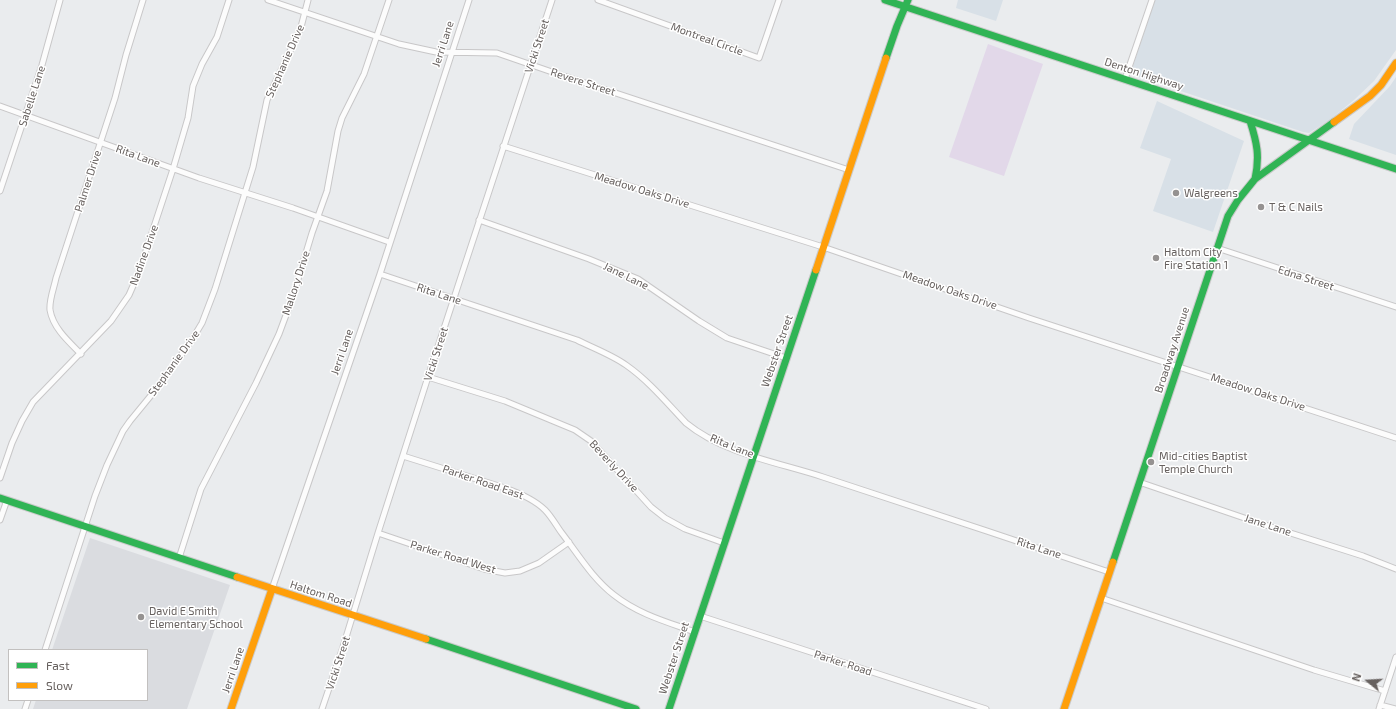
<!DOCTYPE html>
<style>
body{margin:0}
#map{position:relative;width:1396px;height:709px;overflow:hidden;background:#eaecee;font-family:"Exo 2",sans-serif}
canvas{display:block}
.legend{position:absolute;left:8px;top:649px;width:140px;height:52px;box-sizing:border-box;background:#fff;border:1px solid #c2c0bf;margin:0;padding:5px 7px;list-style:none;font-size:12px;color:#67615f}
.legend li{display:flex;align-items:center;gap:8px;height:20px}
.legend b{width:20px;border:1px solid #c2c0bf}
.north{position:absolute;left:1348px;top:661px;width:40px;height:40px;-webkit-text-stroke:3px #fff;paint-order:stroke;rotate:288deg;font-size:11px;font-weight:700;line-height:16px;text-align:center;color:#67615f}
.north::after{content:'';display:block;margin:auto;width:14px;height:18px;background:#67615f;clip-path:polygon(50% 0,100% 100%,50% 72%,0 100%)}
</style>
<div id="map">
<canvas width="1396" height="709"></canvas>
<ul class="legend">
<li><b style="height:5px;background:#30b455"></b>Fast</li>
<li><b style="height:5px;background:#ff9f0a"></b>Slow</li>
</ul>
<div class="north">N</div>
</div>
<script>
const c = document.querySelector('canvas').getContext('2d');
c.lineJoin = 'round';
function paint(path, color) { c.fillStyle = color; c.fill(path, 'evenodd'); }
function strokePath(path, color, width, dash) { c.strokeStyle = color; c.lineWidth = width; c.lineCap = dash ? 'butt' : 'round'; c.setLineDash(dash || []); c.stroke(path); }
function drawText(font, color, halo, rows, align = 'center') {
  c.font = font + ' "Exo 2",sans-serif'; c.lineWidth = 3; c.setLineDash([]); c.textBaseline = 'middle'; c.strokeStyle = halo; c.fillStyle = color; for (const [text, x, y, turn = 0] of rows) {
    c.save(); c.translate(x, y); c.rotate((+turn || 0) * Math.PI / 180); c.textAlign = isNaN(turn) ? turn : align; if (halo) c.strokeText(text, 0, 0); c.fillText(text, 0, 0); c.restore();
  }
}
paint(new Path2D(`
 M958,0h45l-7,21 -40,-13z
 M1155,0h241v50l-22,31 -20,19 -26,21 -19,12 -6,-1 -167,-56 -4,-3v-4z
 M1396,77v78l-47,-16 5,-15 36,-38z
 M1157,101l87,40 -31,91 -60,-21 18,-52 -31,-11z`), '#d8e0e7');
paint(new Path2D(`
 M90,538l140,47 -43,124h-154l3,-9h111v-50h-95z`), '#dadce0');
paint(new Path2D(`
 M988,44l55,20 -39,112 -55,-19z`), '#e2d8e9');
const street = new Path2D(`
 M268,0l131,44 37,8 61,1 55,19 297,98
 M598,0l161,58 20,-58
 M1125,79l27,-79
 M0,106l199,72 94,30 96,34
 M503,146l320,101 206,71 367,120
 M0,191l42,-126 18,-65
 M479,220l110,39 49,20 61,42 28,17 59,20
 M1217,248l179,59
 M380,274l197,66c16,8 35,15 49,25 23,16 41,38 60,58 38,31 91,39 137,54 95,31 191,63 286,95
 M81,354c-12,-12 -28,-26 -31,-44 -1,-10 4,-22 6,-32l59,-180 11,-43 17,-55
 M428,377l77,24 70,29 16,11 60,66 14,11 20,11 39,14
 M403,456l102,32c14,5 29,11 40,22 6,6 11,15 16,22 17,22 31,46 53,63 24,19 53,27 81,37
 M0,478l12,-35 10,-22 11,-19 78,-81 18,-26 10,-23 34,-103 15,-51 5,-32 9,-22 15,-27 12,-37
 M1139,482l120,41 104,33 33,13
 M0,520l7,-20
 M378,533l106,36 21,4 15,-2 19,-8 30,-21
 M179,558l22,-69 55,-106 23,-49 13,-35 20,-66 15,-42 11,-60 4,-13 22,-44 25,-74
 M272,589l108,-315 89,-274
 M1101,598l213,72 71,21
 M700,616l286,93
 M45,650l50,-154 12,-31 16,-34 7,-10 23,-28 37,-50 12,-20 13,-34 38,-122 14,-67 25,-53 9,-20 7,-27
 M1380,705l16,4
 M25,709l3,-9
 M322,709l21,-62 35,-114 50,-156 124,-377
 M1379,709l17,-52`);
const fast = new Path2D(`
 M885,0l511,169
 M886,58l11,-32 11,-26
 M1250,121c7,22 10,35 5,58
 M0,498l237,79
 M1113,562l115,-346 10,-16 17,-21 79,-57
 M426,639l210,70
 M669,709l147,-439`);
const slow = new Path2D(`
 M1334,122l36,-26 11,-11 15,-22
 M816,270l70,-212
 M237,577l189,62
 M231,709l41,-120
 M1064,709l49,-147`);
strokePath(street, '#c8c7c8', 7);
strokePath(fast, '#cacaca', 9);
strokePath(slow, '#cacaca', 9);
strokePath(street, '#fcfcfc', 5);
strokePath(fast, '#30b455', 7);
strokePath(slow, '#ff9f0a', 7);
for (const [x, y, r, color] of [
 [1176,193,4,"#959291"],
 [1261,207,4,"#959291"],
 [1156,258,4,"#959291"],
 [1151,462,4,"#959291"],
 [141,617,4,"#959291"]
]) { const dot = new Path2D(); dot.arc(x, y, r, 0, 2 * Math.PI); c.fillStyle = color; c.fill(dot); strokePath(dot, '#fff', 1.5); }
drawText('11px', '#67615f', '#fff', [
 ["Montreal Circle",707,39,20],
 ["Jerri Lane",443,44,-72],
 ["Vicki Street",537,46,-72],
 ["Stephanie Drive",285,61,-66],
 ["Denton Highway",1144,74,18],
 ["Revere Street",583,82,18],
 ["Sabelle Lane",32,96,-72],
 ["Rita Lane",138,156,20],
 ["Palmer Drive",88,181,-72],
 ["Meadow Oaks Drive",642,190,17],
 ["Nadine Drive",144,255,-70],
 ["Jane Lane",626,276,26],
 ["Edna Street",1306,278,18],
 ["Mallory Drive",296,283,-72],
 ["Meadow Oaks Drive",950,290,19],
 ["Rita Lane",439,294,18],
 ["Broadway Avenue",1172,350,-72],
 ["Webster Street",777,351,-71],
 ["Jerri Lane",342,352,-71],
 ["Vicki Street",436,354,-72],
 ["Stephanie Drive",174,363,-54],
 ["Meadow Oaks Drive",1258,392,18],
 ["Rita Lane",732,446,22],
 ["Beverly Drive",614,466,47],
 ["Parker Road East",483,482,19],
 ["Jane Lane",1268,525,18],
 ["Rita Lane",1039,548,18],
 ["Parker Road West",453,557,17],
 ["Haltom Road",321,594,18],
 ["Webster Street",674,658,-72],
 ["Vicki Street",338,663,-72],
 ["Parker Road",843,663,18],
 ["Jerri Lane",233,670,-71]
]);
drawText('11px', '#67615f', '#fff', [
 ["Walgreens",1184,193],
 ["T & C Nails",1269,207],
 ["Haltom City",1164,252],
 ["Fire Station 1",1164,265],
 ["Mid-cities Baptist",1159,456],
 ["Temple Church",1159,469],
 ["David E Smith",149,611],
 ["Elementary School",149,624]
], 'left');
</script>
